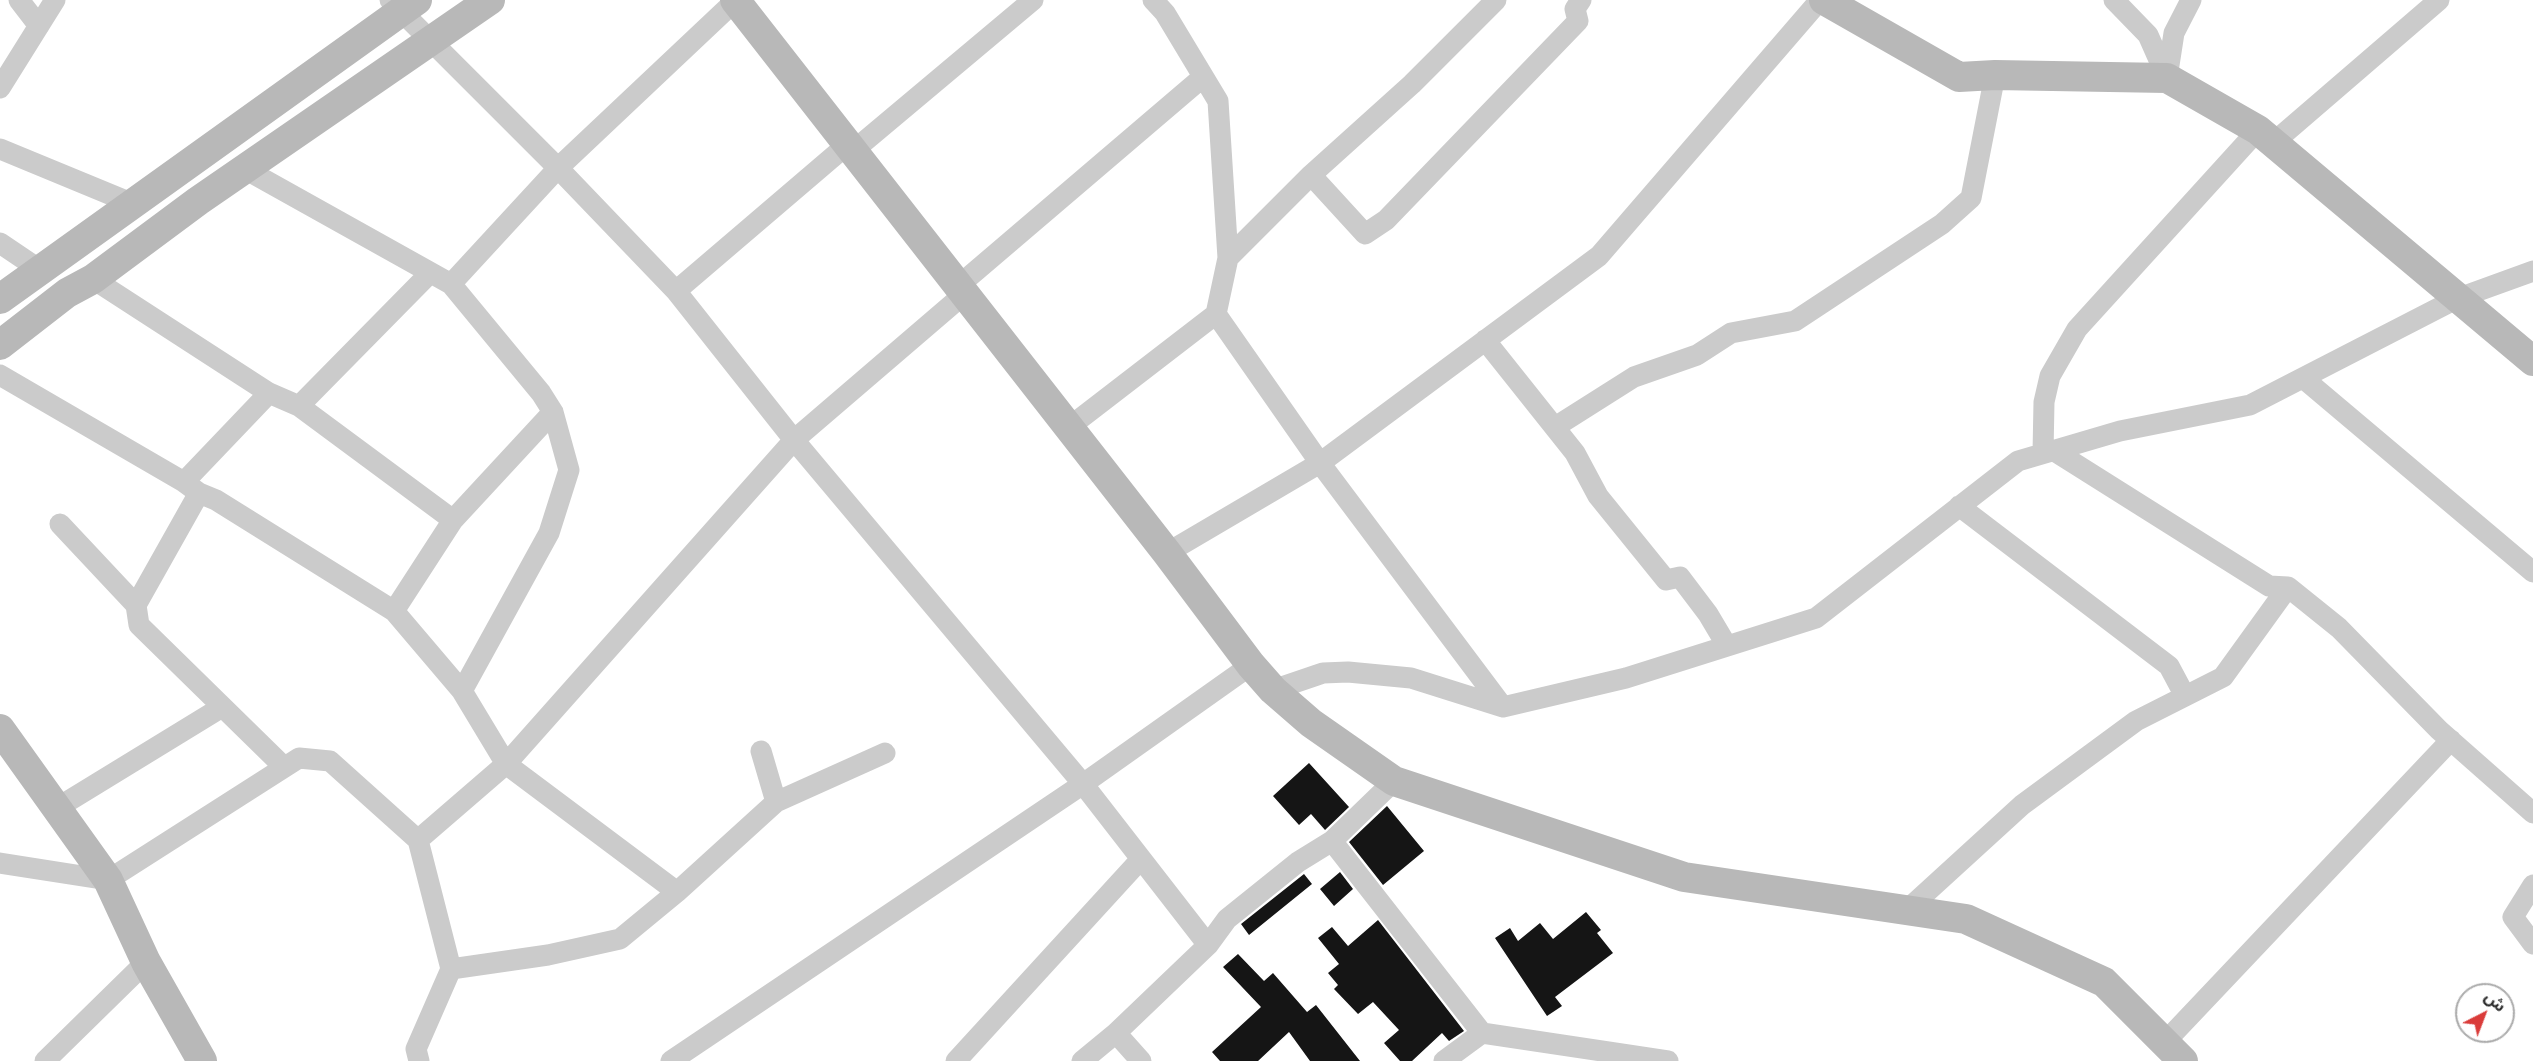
<!DOCTYPE html>
<meta charset="utf-8">
<style>
body{margin:0}
#map{position:relative;width:2533px;height:1061px;overflow:hidden;background:#fff;font-family:"Exo 2","Noto Sans Arabic",sans-serif}
canvas{display:block}
.north{position:absolute;left:2455px;top:983px;width:60px;height:60px;box-sizing:border-box;background:#fff;border:2px solid #ababab;border-radius:50%;rotate:42deg;font-size:16px;font-weight:700;line-height:24px;text-align:center;color:#2e2e2e}
.north::after{content:'';display:block;margin:auto;width:21px;height:27px;background:#da3c3a;clip-path:polygon(50% 0,100% 100%,50% 72%,0 100%)}
</style>
<div id="map">
<canvas width="2533" height="1061"></canvas>
<div class="north">ش</div>
</div>
<script>
const c = document.querySelector('canvas').getContext('2d');
c.lineJoin = 'round';
function paint(path, color) { c.fillStyle = color; c.fill(path, 'evenodd'); }
function strokePath(path, color, width, dash) { c.strokeStyle = color; c.lineWidth = width; c.lineCap = dash ? 'butt' : 'round'; c.setLineDash(dash || []); c.stroke(path); }
paint(new Path2D(`
 M1309,763l40,44 -24,23 -14,-16 -12,11 -26,-29z
 M1387,806l37,45 -41,34 -34,-43z
 M1340,872l13,17 -19,17 -14,-17z
 M1304,874l8,10 -63,51 -8,-11z
 M1586,912l15,18 -4,3 16,20 -58,44 7,9 -15,10 -52,-78 15,-10 8,13 22,-18 13,16z
 M1378,920l86,111 -15,10 -7,-8 -30,28h-12l-16,-18 15,-13 -26,-28 -15,12 -24,-25 4,-4 -10,-12 11,-9 -21,-26 14,-11 16,19z
 M1238,954l26,27 9,-8 34,39 9,-7 44,56h-50l-21,-29 -31,29h-38l-8,-9 49,-45 -38,-40z`), '#151515');
strokePath(new Path2D(`
 M19,0l20,26
 M390,0l168,168 118,123 118,149 289,344 125,161
 M1153,0l12,13 53,88 10,157 -12,56 104,149 183,244
 M2114,0l34,35 19,43
 M2167,78l7,-45 17,-33
 M0,88l55,-88
 M2273,143l166,-143
 M0,149l131,54
 M853,151l180,-151
 M245,169l206,115 90,109 12,19 16,58 -20,63 -87,158
 M1311,175l54,59 21,-14 192,-199 -3,-12 6,-9
 M0,243l40,27
 M1228,258l83,-83 101,-91 84,-84
 M93,279l176,114 30,13 154,114
 M451,284l107,-116 177,-167
 M957,287l246,-210
 M676,291l172,-147
 M1485,340l90,113 23,43 68,84 14,-3 28,37 19,32
 M0,375l184,107 15,11 17,7 178,111 68,80 44,73 171,128
 M2303,378l230,194
 M299,406l131,-133
 M1555,427l79,-50 63,-22 34,-22 64,-12 147,-97 29,-26 24,-123
 M1068,428l148,-114
 M2053,450l216,136 19,1
 M2043,453l1,-51 6,-26 27,-47 181,-199
 M184,482l85,-89
 M1959,506l210,160 16,30
 M60,524l76,81 3,20 145,142
 M1167,553l153,-90 279,-207 221,-256
 M136,605l63,-112
 M394,611l59,-91 100,-108
 M1273,690l50,-17 25,-1 63,6 92,29 123,-29 190,-60 202,-157 102,-30 130,-26 206,-106 77,-28
 M1394,781l-62,60 150,192
 M776,802l109,-49
 M57,808l165,-101
 M418,840l33,129 -35,80 3,12
 M0,863l108,17 191,-122 31,3 88,79 88,-76 288,-324 169,-145
 M2533,885l-20,32 20,27
 M1907,910l115,-105 114,-84 87,-44 65,-90 51,41 100,102 94,83
 M451,969l97,-14 72,-16 57,-47 99,-90 -15,-51
 M1116,1033l25,28
 M2165,1042l286,-302
 M45,1061l101,-99
 M671,1061l412,-277 168,-119
 M956,1061l185,-202
 M1082,1061l34,-28 92,-88 19,-26 71,-57 34,-21
 M1444,1061l38,-28 186,28`), '#cbcbcb', 21);
strokePath(new Path2D(`
 M735,0l432,553 84,112 22,25 38,33 83,58 290,96 282,42 138,63 79,79
 M1824,0l135,77 36,-2 172,3 91,52 275,231
 M0,299l417,-299
 M0,345l67,-52 26,-14 105,-78 292,-201
 M0,729l108,151 38,82 56,99`), '#b8b8b8', 30);
</script>
